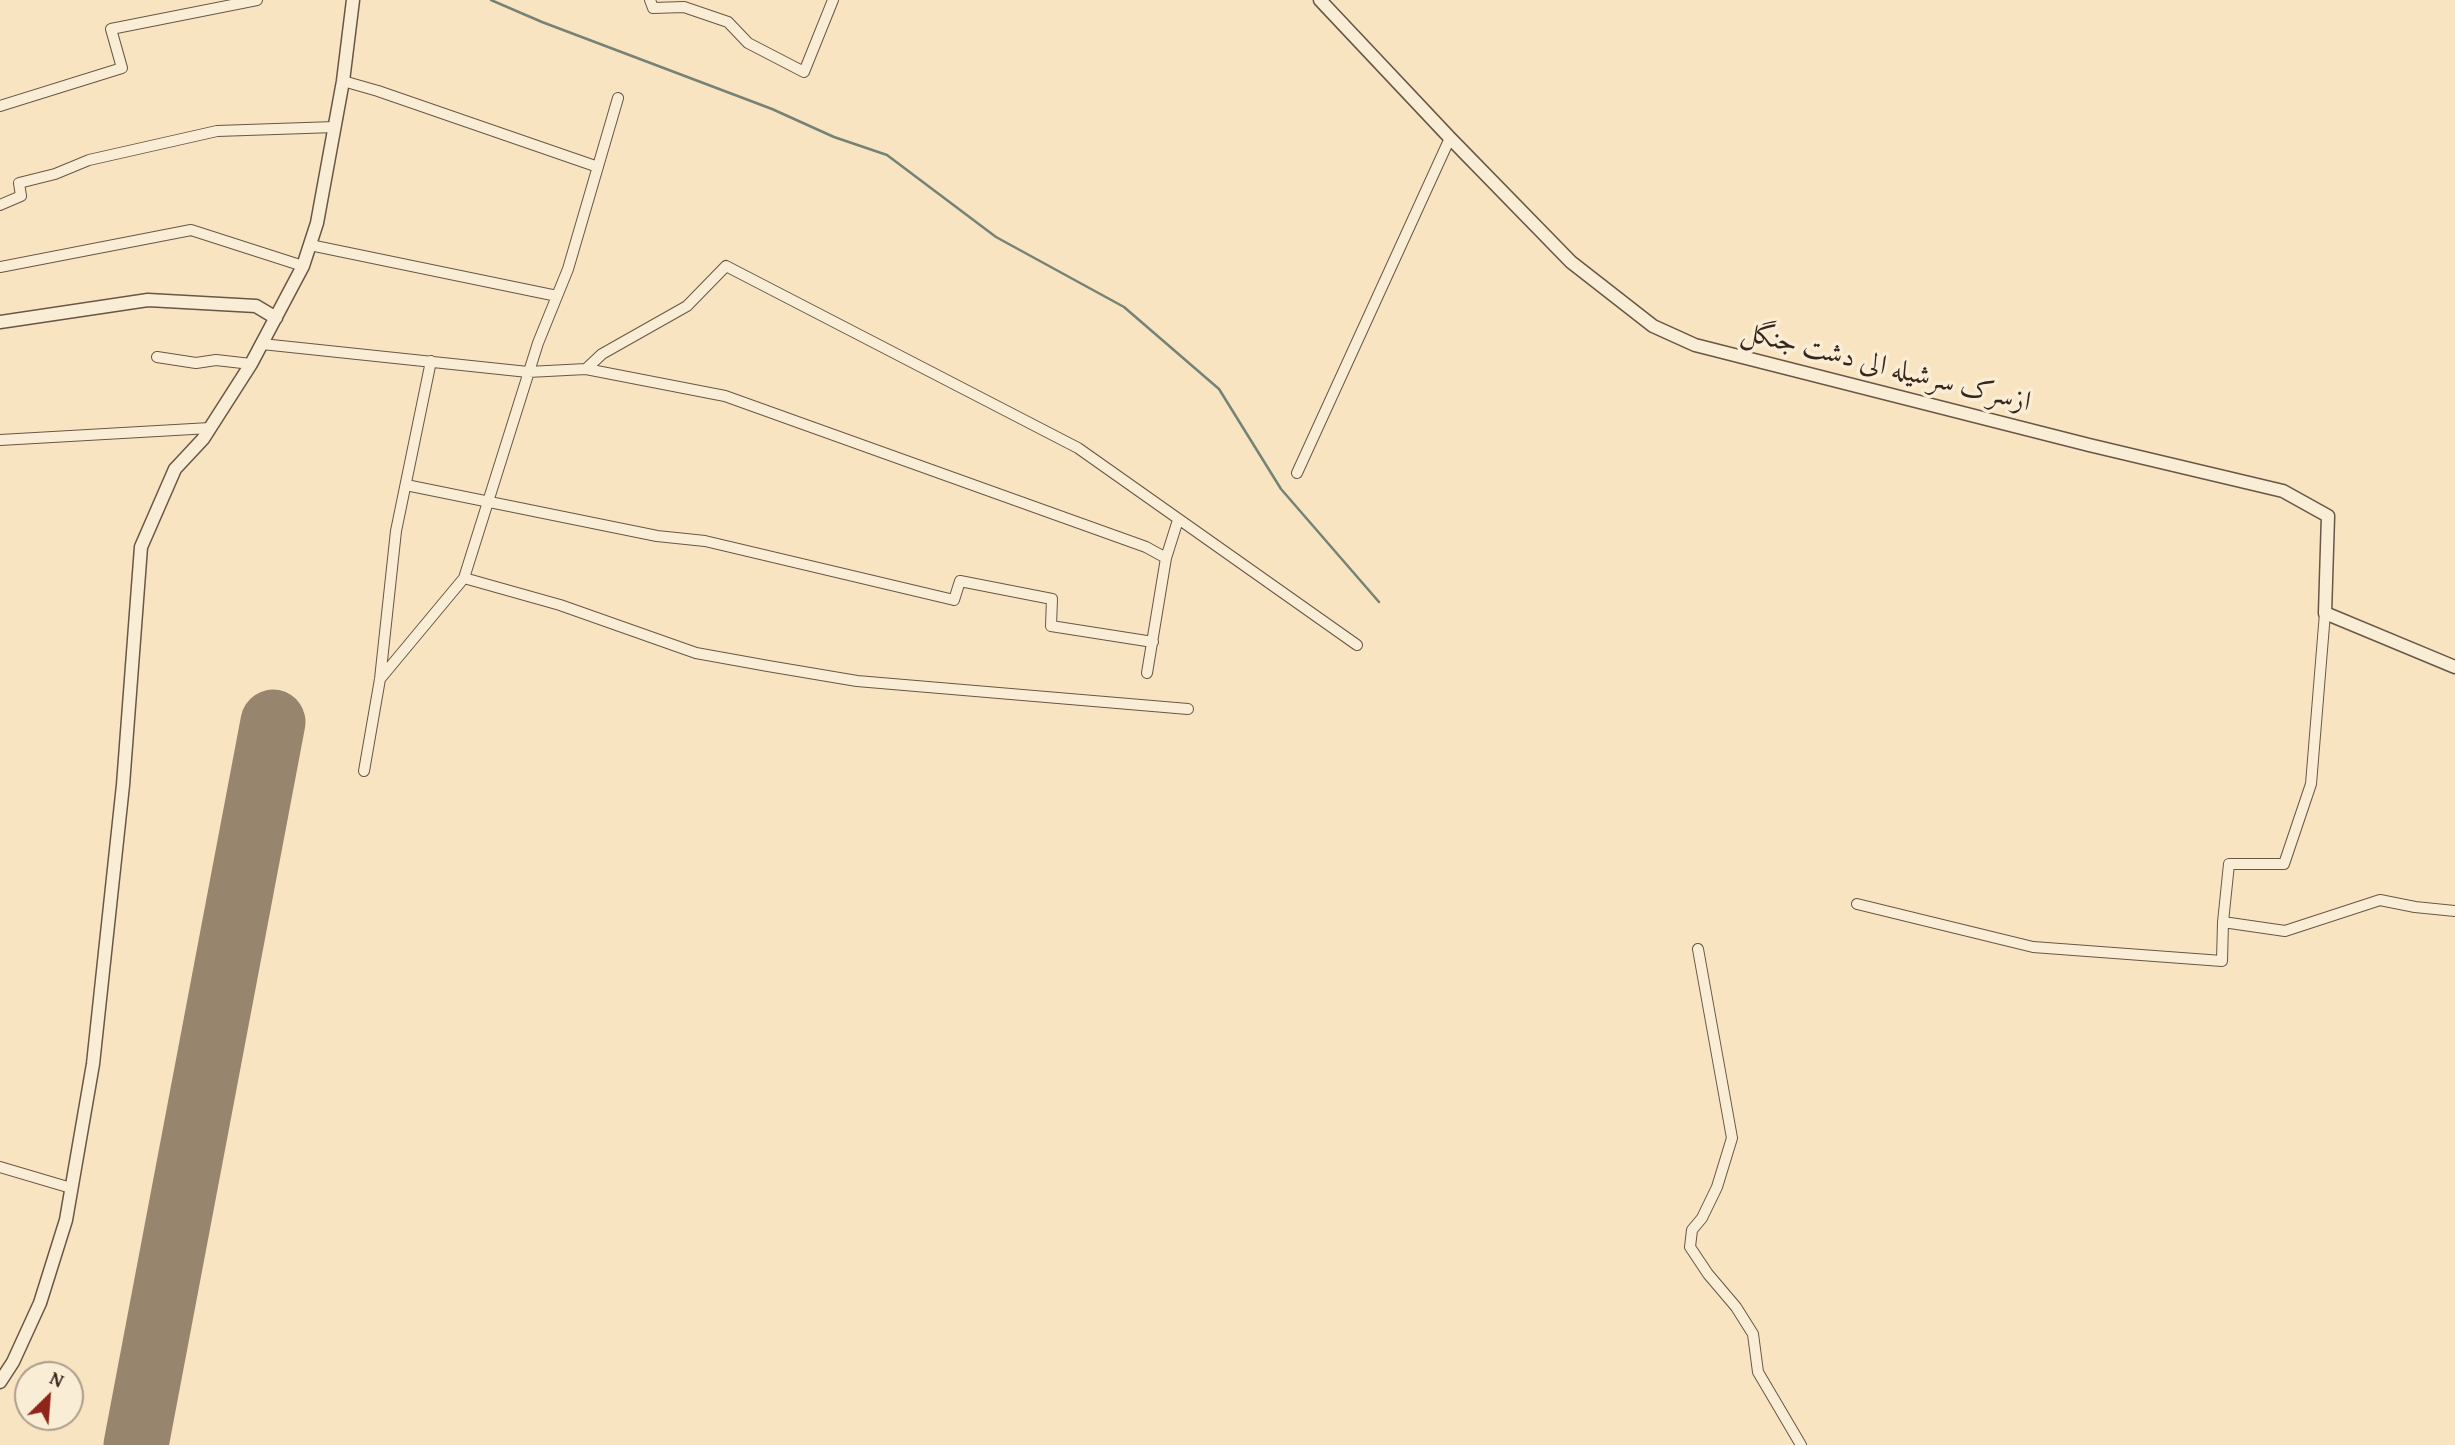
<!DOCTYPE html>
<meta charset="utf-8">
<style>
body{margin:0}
#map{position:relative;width:2455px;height:1445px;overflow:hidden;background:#f8e4c0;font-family:"Gentium Book Plus",serif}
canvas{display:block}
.north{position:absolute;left:14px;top:1361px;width:70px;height:70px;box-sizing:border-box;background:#faedd6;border:2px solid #ac9d8c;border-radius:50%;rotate:25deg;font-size:19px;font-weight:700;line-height:28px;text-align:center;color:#38261d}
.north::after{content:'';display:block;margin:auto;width:24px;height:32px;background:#8f2418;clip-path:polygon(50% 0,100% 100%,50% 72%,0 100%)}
</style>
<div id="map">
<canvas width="2455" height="1445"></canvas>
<div class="north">N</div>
</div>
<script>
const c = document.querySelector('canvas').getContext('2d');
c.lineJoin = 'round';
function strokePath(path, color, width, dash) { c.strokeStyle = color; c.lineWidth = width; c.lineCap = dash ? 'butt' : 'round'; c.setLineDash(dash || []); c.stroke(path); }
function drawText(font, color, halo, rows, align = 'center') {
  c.font = font + ' "Gentium Book Plus",Amiri,serif'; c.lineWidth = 7; c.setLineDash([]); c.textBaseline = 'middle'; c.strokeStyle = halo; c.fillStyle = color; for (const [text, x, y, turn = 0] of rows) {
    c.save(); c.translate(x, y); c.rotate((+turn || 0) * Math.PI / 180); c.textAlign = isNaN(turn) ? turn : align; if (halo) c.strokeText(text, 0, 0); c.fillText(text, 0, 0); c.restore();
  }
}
strokePath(new Path2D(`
 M491,0l51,22 230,87 62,28 53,18 109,82 128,70 95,82 62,100 98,113`), '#758276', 2.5);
strokePath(new Path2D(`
 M136,1445l137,-723`), '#98856e', 65);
const minor = new Path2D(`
 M650,0l3,8 31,-1 44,15 20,21 56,29 29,-72
 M343,81l35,10 220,76
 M0,106l122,-38 -11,-39 146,-29
 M0,205l21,-9 -2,-13 36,-9 34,-14 128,-29 118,-4
 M310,245l247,51
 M0,267l191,-37 112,36
 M262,344l266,28 58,-3 139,27 421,151 20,11
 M157,357l39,6 20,-3 35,4
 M586,369l16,-15 85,-48 39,-40 352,182 279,197
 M0,440l210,-12
 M1297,473l153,-335
 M406,485l251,51 48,5 249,59 6,-19 92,18 -1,27 102,16
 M464,578l96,27 136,48 72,13 89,15 331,28
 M1147,673l19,-115 12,-38
 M380,679l84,-101 74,-235 30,-74 50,-171
 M364,771l16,-92 16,-148 35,-170
 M1857,904l176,43 189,14 1,-39 62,9 95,-31 35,7 40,4
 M2223,922l6,-58h55l27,-80 14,-171
 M1698,949l34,189 -15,49 -15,31 -10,12 -2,17 18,27 28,33 17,27 5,38 43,73
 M0,1167l71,21`);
const tertiary = new Path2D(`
 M1320,0l130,138 121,124 82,64 42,19 394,100 194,46 45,25 -3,97 130,54
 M0,322l148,-22 108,6 20,12
 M0,1382l13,-20 27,-59 26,-83 27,-156 30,-279 18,-238 34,-78 28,-30 48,-75 52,-98 14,-43 26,-142 10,-81`);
strokePath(minor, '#685646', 12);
strokePath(tertiary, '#685646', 15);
strokePath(minor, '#faedd6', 10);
strokePath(tertiary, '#faedd6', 12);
drawText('28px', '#38261d', '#faedd6', [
 ["ازسرک سرشیله الی دشت جنگل",1886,368,14]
]);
</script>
